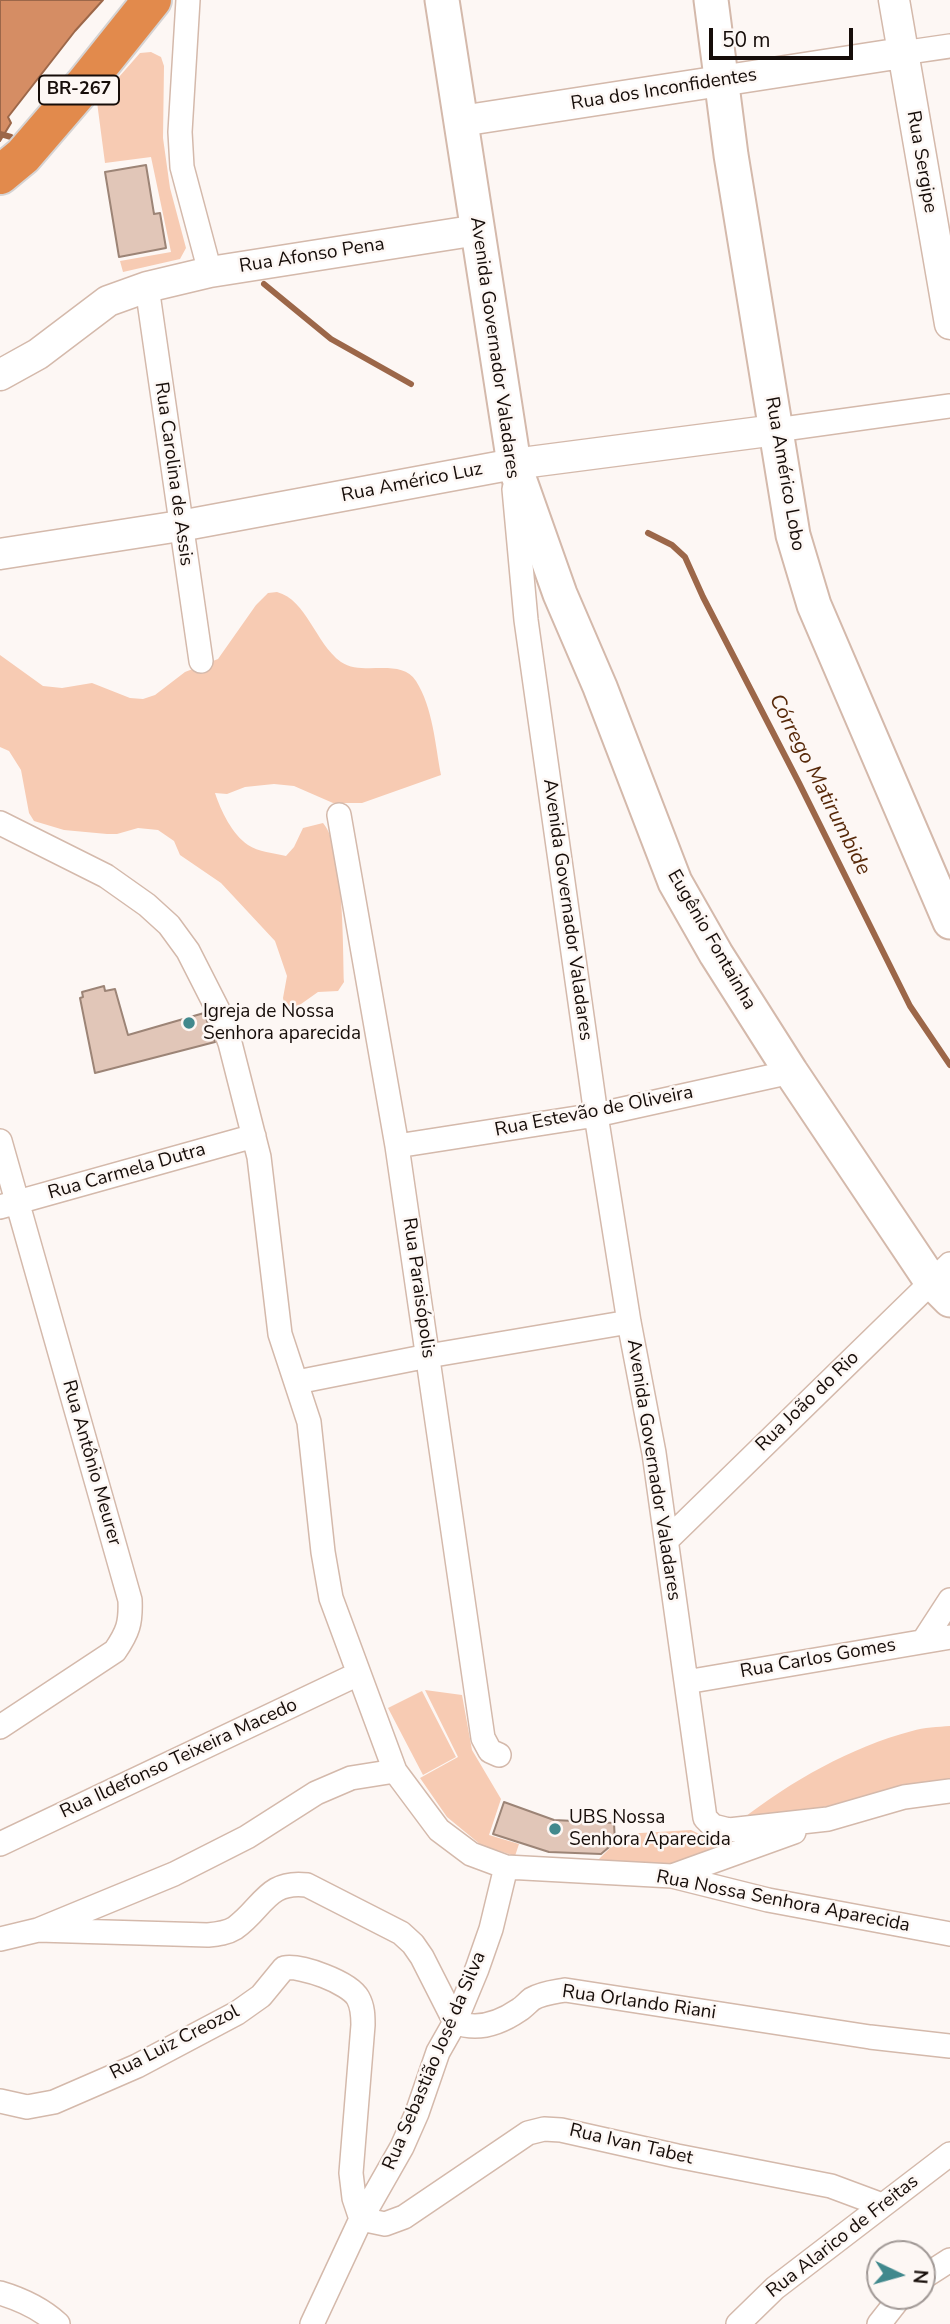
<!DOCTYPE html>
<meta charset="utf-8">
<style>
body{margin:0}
#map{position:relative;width:950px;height:2324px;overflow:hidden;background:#fdf7f4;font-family:"Nunito Sans",sans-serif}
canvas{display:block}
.north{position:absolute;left:866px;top:2240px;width:70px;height:70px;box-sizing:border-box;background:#fdf7f4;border:2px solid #a19996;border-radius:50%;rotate:95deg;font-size:19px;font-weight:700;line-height:28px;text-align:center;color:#160d09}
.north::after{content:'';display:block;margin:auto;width:24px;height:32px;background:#41898d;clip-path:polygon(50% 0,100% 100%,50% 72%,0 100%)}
.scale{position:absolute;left:709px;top:28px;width:144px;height:32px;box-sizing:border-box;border:4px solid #160d09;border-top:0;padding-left:9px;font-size:21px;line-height:24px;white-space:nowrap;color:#160d09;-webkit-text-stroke:5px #fdf7f4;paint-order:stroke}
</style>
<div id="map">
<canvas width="950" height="2324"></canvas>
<div class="north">N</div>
<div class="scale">50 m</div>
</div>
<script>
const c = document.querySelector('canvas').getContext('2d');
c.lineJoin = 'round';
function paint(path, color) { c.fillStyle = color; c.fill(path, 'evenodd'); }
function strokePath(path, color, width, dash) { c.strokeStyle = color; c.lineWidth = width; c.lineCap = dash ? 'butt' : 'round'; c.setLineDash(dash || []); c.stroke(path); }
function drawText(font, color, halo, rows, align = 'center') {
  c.font = font + ' "Nunito Sans",sans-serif'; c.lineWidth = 5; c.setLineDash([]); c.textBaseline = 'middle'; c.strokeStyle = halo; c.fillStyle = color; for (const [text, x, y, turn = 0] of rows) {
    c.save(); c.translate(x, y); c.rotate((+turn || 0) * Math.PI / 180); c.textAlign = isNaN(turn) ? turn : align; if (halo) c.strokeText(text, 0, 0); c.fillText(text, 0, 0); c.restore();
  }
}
paint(new Path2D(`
 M151,52l10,5 3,9 -1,72 7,50 16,60 -6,11 -57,13 -3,-11 51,-9 -20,-95 -46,6 -8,-61 43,-49z
 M277,592c30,8 38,51 64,70 22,15 59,-5 75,19 17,27 19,63 25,94l-79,28h-29l-39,-17 -20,-2 -29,3 -18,7 -12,-1c6,18 17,41 33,52 10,7 26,8 38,11l8,-9 9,-19 20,-5c21,23 20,125 21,159l-6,9 -20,1 -24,17 -9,-1 -2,-10 4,-22 -12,-35 -54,-58 -41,-28 -6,-14 -16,-11 -20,-2 -21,6h-10l-43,-4 -30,-9 -5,-8 -8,-43 -12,-19 -9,-4v-92l43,31 19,2 30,-5 38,15 13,1 12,-4 30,-23 33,-13 38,-54 12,-12z
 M425,1690l37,5 10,55 29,49 -12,36 30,9 -4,12 -34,-11 -34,-28 -27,-39 38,-21z
 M422,1691l34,66 -33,18 -35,-67z
 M950,1726v58l-46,5 -161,36 -2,-5c50,-39 110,-73 171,-89 12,-4 26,-4 38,-5z
 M691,1830l17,8 39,-2 -64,34 -87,-8 28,-28z`), '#f7cbb3');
const water = new Path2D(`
 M0,0h103l-28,31 -67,86 3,6 -11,18z`);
paint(water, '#d58d64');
strokePath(water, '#9c6749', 2);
strokePath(new Path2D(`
 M0,134l11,3
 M264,284l67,55 80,45
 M648,533l24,12 13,12 18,40 96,186 111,223 40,59`), '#9c6749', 6);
const building = new Path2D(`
 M146,165l8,49 6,-1 6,35 -47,9 -14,-85z
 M104,986l1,5 10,-2 13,46 76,-22 11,29 -120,31 -15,-75 3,-1 -1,-5z
 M504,1802l50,18 60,3 1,19 -14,12 -52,-2 -56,-18z`);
paint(building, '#e1c6b8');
strokePath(building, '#9c8476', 2);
const minor = new Path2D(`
 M188,0l-8,132 2,35 28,105
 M902,53l48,-7
 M147,287l54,374
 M776,430l174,-24
 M514,489l12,131 70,495 33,207 25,131 51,365 8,8 16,4 99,-11 76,-22 46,-6
 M339,815l58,331 86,592 7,13 9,4
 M0,823l106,53 41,29 22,20 19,26 30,59 12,33 29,114 21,177 29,88 14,130 8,46 64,173 44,59 32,24 35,13 166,9 96,24 182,34
 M0,1141l130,459c1,23 -2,32 -15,51l-115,76
 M397,1146l199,-31 195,-43
 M0,1207l254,-71
 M297,1382l131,-26 201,-34
 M667,1540l283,-276
 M924,1640l26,-40
 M686,1682l264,-45
 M0,1844l358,-170
 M672,1876l122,-44
 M38,1930l170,5c10,-1 19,-2 27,-7 28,-20 32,-48 72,-43l94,48 12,11 9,13 33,65c22,9 45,1 64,-12 5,-3 9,-8 13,-11 10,-6 22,-7 33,-9l305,47 80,9
 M0,1939l38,-9 136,-56 73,-37 69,-44 35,-15 44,-7
 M0,2101l27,6 27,-5 83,-36 100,-53 24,-17 23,-28c17,-3 65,14 74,30 5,9 5,18 5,27l-12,148 3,25 7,21 24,5 19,-7 124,-84 16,-4 17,1 116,26 154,30 51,19
 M922,2278l28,-18
 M0,2293c20,6 43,17 58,31
 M312,2324l49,-105 41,-72 15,-34 21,-61 17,-30 22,-53 14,-40 15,-62
 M738,2324l37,-36 175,-134
 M879,2324l22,-28`);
const tertiary = new Path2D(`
 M894,0l56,324
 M461,121l441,-68
 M0,375l38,-21 70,-53 39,-14 63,-15 268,-42
 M0,554l180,-28 334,-62 262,-34`);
const secondary = new Path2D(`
 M442,0l72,464 46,130 40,93 75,195 41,72 75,118 140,209 19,19
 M711,0l20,155 62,380 21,70 136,317`);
const trunk = new Path2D(`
 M0,175l23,-19 61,-71 68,-85`);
strokePath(minor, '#d4b9ab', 26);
strokePath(tertiary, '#d4b9ab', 33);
strokePath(secondary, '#d4b9ab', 37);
strokePath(trunk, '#d5d3d3', 42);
strokePath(minor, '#fff', 23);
strokePath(tertiary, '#fff', 30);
strokePath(secondary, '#fff', 33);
strokePath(trunk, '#e28a4c', 38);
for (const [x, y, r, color] of [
 [189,1023,7,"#41898d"],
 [555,1829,7,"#41898d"]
]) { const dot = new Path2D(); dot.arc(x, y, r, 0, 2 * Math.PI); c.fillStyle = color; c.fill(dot); strokePath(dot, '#fdf7f4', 2.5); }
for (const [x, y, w] of [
 [79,90,80]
]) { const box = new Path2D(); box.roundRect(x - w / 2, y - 14.5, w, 29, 5); c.fillStyle = '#fdf7f4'; c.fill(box); strokePath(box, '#160d09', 2); }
drawText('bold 18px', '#160d09', null, [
 ["BR-267",79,90]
]);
drawText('19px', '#160d09', '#fdf7f4', [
 ["Rua dos Inconfidentes",664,90,-9],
 ["Rua Sergipe",921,162,80],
 ["Rua Afonso Pena",312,256,-9],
 ["Avenida Governador Valadares",494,348,82],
 ["Rua Carolina de Assis",173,474,82],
 ["Rua Américo Lobo",784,474,80],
 ["Rua Américo Luz",412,483,-11],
 ["Avenida Governador Valadares",567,910,82],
 ["Eugênio Fontainha",711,940,60],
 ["Rua Estevão de Oliveira",594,1112,-11],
 ["Rua Carmela Dutra",127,1172,-16],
 ["Rua Paraisópolis",418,1288,82],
 ["Rua João do Rio",808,1402,-44],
 ["Rua Antônio Meurer",91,1463,74],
 ["Avenida Governador Valadares",653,1470,81],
 ["Rua Carlos Gomes",818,1659,-10],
 ["Rua Ildefonso Teixeira Macedo",179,1759,-25],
 ["Rua Nossa Senhora Aparecida",783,1902,11],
 ["Rua Orlando Riani",639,2003,8],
 ["Rua Luiz Creozol",175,2043,-27],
 ["Rua Sebastião José da Silva",435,2061,-67],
 ["Rua Ivan Tabet",631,2145,13],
 ["Rua Alarico de Freitas",843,2237,-38]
]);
drawText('19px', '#160d09', '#fdf7f4', [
 ["Igreja de Nossa",203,1012],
 ["Senhora aparecida",203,1034],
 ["UBS Nossa",569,1818],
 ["Senhora Aparecida",569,1840]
], 'left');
drawText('italic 21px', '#572909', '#fdf7f4', [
 ["Córrego Matirumbide",819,785,63]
]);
</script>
